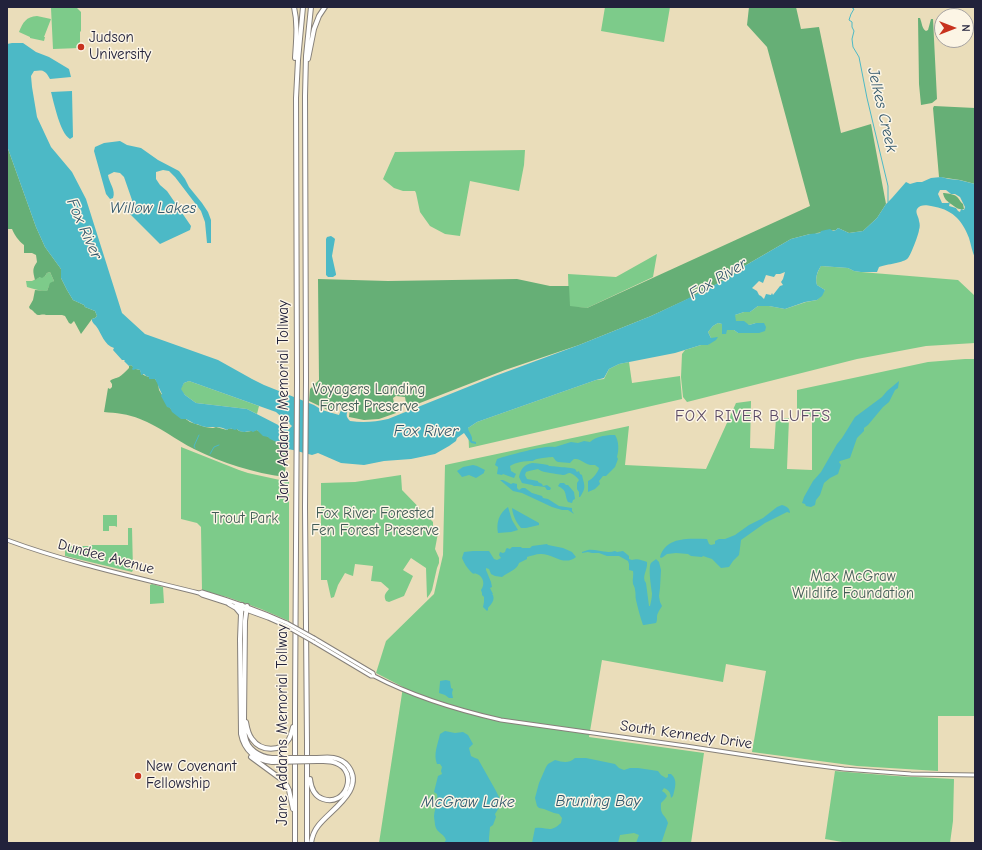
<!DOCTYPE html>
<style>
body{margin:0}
#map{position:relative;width:982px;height:850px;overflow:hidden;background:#eaddba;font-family:"Comic Neue",sans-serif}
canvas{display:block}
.frame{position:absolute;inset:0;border:8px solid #22223b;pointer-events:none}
.north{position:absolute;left:934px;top:8px;width:40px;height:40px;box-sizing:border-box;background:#fcf5e5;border:1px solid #a5a1a1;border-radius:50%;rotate:90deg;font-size:11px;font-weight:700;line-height:16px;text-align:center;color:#22223b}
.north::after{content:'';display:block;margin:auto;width:14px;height:18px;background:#c8321e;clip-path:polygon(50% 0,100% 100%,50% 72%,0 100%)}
</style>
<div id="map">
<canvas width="982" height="850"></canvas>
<div class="frame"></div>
<div class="north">N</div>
</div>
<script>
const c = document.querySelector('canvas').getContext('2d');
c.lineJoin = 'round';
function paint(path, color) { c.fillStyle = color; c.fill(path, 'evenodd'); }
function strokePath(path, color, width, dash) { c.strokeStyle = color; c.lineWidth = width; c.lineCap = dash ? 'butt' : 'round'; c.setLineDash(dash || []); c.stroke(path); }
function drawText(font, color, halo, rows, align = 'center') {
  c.font = font + ' "Comic Neue",sans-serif'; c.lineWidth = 3; c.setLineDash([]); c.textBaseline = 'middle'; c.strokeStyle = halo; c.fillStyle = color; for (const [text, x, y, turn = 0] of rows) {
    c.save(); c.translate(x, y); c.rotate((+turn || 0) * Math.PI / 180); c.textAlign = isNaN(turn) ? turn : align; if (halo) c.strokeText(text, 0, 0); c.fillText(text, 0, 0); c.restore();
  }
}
paint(new Path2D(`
 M605,7h65l-6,35 -63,-11z
 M51,8h26l4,4v19l-1,1v16l-27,1z
 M37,16l14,3 -7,18h1l-1,4 -14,-3v-1l-11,-5c4,-10 7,-15 18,-16z
 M525,150l-1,15 -5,26 -49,-10 -10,55 -15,-2 -15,-8 -10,-14 -4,-19 -1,-2h-12l-9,-3 -11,-9 12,-27z
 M657,254l-4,23 -66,31 -18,-1 -1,-33 48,3z
 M821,266l27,2 6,3 7,1 97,8 17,16v47l-49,3 -69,13 -170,43 -4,-5 -2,-20 1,-23 3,-4 16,-5h7l3,-7 -3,-6 5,-6 5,-3 4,1v5l12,1 4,3h10l8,-10 -7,2 -14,-4v-6l9,-3h6l8,-6h11l16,3 21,-7 11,-2 8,-10 -8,-5c-2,-6 0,-13 4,-19z
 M50,272l4,9 -5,5 -2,5c-7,0 -13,-2 -20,-4l-1,-6h6l8,-4 5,-1 2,-3z
 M965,359h10v357h-37v55l-81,-5 -105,-14 14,-81 -40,-7 -3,18 -121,-22 -13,77 115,16 -13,90h-312l24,-156 -27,-14 10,-32 48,-47 9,-39 2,-90 184,-39 -4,39 81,4 30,-66 15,-2 -1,47 24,1 2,-31h13l-2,51 25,1v-53l-15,-2v-25l131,-28z
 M629,362l3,21 48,-7 2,23 -213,49 -1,-20 9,-6 119,-42 8,-1 5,-10 10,-5z
 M189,381l70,25 -2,8 -10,-5 -51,-6 -11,-8 -5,-6 4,-6z
 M181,447l58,23 9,3 41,9v139l-28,-12 -34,-12 -25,-6 -1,-64 -4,-4 -16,-4z
 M401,475l1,15 31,32v5l5,6 -3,16 4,9v5l-2,5 -5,22 -2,4 -3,4 -1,-30 -15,-10 -8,12 10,6 -9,20 -15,6 -3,-1c-3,-6 0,-8 3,-12l-8,-7 -10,-1 2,-15 -18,-2 -2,12 -3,-1 -5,-2 -7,12 -4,12 -3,1 -4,-18h-6v-97l34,-1z
 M103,515h14v12l-2,-1h-6v5h-6z
 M128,528h4l1,42 -1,2 -67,-16v-10h26v-1h37z
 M152,584l11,3 1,16 -14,1v-19z
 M835,771l61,5 58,3 -1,42 -3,22h-102l-23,-4z`), '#7dcb8a');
paint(new Path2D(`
 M749,7h47l5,22 18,-2 22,106 30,-9 15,80 -9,14 -14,13 -14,2 -11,-5 -2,2 -19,3 -2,1h-5l-19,5 -50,29 -9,8 -42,22 -39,18 -72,29 -74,25 -98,38 -2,-11 -9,-1 -3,2 3,15 -17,6 -15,1 -15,-3 1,-9 -4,-4h-7l-1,7h-8l-21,-10 1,-12 9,-9 -1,-101 70,2 129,-2 33,7h19l1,20 17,2 223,-102 -43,-159 -20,-22z
 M918,18h2c2,5 2,11 6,13l2,-1 3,-11h2l4,80 -5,4 -11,2 -2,-21z
 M934,106l41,2v76l-15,-4 -21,-3 -6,-69z
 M7,146l29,81 9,20 16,22v9l6,12 6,10 11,5 1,2 10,4 2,5 -2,2 -3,1 -11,15 -7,-13 -3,3 -2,-1 -4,-7 -3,-1h-16c-3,-1 -5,0 -8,0 -2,0 -5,-5 -8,-6l-1,-2 4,-7 2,-10 12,1 3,-8 4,-2 -4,-9 -3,1 -2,3 -3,2 -2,-1 -5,3c-2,-9 -3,-11 2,-18l-1,-7 -4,-2h-8v-8c-6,-5 -9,-9 -12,-16h-4v-9l-1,-1z
 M943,193c3,0 10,1 13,3 3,2 4,6 7,8l1,5c-7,1 -8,-2 -13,-5 -4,-3 -7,-5 -8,-11z
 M131,365l5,4 4,1c1,4 5,6 9,7l1,2h5l3,4 1,7 11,18 20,14 15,5 8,1 3,-1 11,3 2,-2 3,1h5l2,2 7,1 5,-1 6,-1 31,19 -2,6 -1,22c-31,-4 -63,-14 -91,-28 -18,-9 -35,-23 -54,-30 -12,-5 -24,-6 -36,-7l4,-24 2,1 2,-2v-3l-2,-3c3,-3 5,-2 9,-4 3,-2 7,-6 10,-9v-2z`), '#66af76');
paint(new Path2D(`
 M12,43h11l13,9 13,5 20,12 2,8 -21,2c-5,-9 -7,-9 -16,-8l-3,5 1,11 5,30 14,30 21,25 14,27 36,114 23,21 73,26 34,19 12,6 50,20 8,5 17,5 2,-5v-4h6l1,4c-2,5 -2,7 2,11 13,2 25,1 38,-2l107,-43 84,-31 72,-29 34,-16 47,-24 9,-8 50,-29 19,-5 10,-1 1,-2 9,-2 3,2 3,-1 2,-2 11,5 14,-2 14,-13 9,-14 6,-6 14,-16 4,2 7,-2h5l9,-4 10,-1 8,2 10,1 16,4v28l-1,2 1,1v43c-3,-7 -4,-13 -6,-20 -7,-19 -18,-29 -38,-32 -4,-1 -11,-2 -14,3 -2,4 2,8 2,12 1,3 1,6 0,9 0,3 -8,25 -11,28 -4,5 -21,6 -29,9l-2,5h-16l-7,-1 -6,-3 -27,-2c-4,6 -6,12 -4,19l8,5 -3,6 -5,4 -12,2 -20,7 -16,-3h-11l-8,6h-6l-9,3 1,6h8l5,4 7,-2h8l2,4 -1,4 -6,2h-21l-4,-3h-7l-1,4h-4v-10l-4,-1 -5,3 -5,6 3,6 7,-1 -2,3 -8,5h-7l-26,8 -56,11 -10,5 -5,9 -8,2 -119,42 -9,6c1,5 5,8 4,13l4,1v2l-5,-1 -7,-10 -7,5 -1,3 -7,5 -14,8 -24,5 -27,2 -20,4 -23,-2 -23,-10 -6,2 -19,-5 -5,-1 -7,-5 -11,-5 -2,-2 -5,-1 -6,-6 -4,2 -2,-1c-4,1 -11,2 -14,-2l-2,1c-3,-1 -6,-2 -8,0 -3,-2 -7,-3 -11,-3 -8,0 -12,1 -19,-3h-2l-9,-5h-5l-9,-7 -2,-4 -3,-1 -6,-11 1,-2c-3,-5 -4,-10 -7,-15h-6v-2l-3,-1 -2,-2 -3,1 -1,-5 -4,-1 -3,1 -1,-1 1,-2 -2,-2 -2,1 -5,-5 1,-1h-3l-9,-10 1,-2c-10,-3 -12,-14 -18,-22 -1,-1 -3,-3 -4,-5v-2l3,-1 2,-2 -2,-5 -10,-4 -1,-2 -11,-5 -6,-10 -6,-12v-9l-16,-22 -9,-20 -29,-81v-102zM940,190h6l5,4h4l5,3 5,10 -1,3 -3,-1 -1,3 -2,-1 -2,-3 -7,-2 1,-4 -2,1h-6l-4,-9zM785,272l-2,7 -2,3 2,3 -3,1 -7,9 -1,-2 -1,2 -5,-1 -2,5 -3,-3 -2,-1 -2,-4 -5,-3 7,-7 4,2 3,-8 8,2 2,-3h4zM189,381l87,31 16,14 -4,4 -41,-21 -51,-6 -11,-8 -4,-6 3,-6z
 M72,91l1,46 -3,2c-10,-6 -16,-36 -19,-47z
 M120,141l7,4 14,3 17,12 21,11 6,8 4,8 13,16 6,9 3,8v23h-4l-2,-21 -4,-11 -26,-34 -6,-6 -6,-1 -7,2v7l4,6 7,6 24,35 -1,4 -30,14 -32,-32 4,-12 -8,-23 -4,-4 -6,-1 -6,3c1,8 8,15 5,23l-3,1 -4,-5 -12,-43 1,-4 9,-4z
 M331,236l3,2 1,1 -3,17 4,18v1l-3,2h-5l-2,-2v-36l1,-2z
 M899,381l-1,7 -3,2 -6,12 -6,5 -15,18 -4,3v3l-7,7 -7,20 -10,3 -1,1 2,3 -3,9 -8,4 -6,5 -4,12 -4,5 -1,5 -4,2 -5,-1 -1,-2 -3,-1 2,-6 9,-16 8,-9 16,-28 5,-6 13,-21 27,-20 5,-6z
 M611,435h4c4,6 4,15 2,22l1,2 -3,8 -9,9h-3l-4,5 1,3 -5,5 -7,3v-11c5,-2 10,-9 11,-13l-4,-3c-10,1 -14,-7 -20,-6 -2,0 -3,2 -5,4l-12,-1 -2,-1 -3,-4c-6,0 -10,1 -16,2 -1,0 -4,2 -5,2 -7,0 -16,1 -22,5l1,5 5,3 -2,4 -11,-4 -1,1 -5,-1 1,-7 -3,-2 2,-6 6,-2c12,-3 41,-12 52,-10l16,-5 7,1 6,-2 6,1c7,-6 13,-6 21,-7z
 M532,463c6,0 10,1 16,2l1,1c2,0 24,2 26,3 1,1 1,2 2,3l2,-1 1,3 2,1c2,10 5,12 -2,22h-1v-5l-2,-3v-6l2,-3c-2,-3 -6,-6 -9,-7 -3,0 -4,2 -7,2 -2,0 -4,-1 -7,-1 -5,-1 -15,-2 -18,-5l-9,2 -3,1 -1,3 2,4 11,2v1l4,2 1,2 4,-1 4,3 -1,2h-3l-2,-3 -8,-1h-3l-2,-1 -10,-2 -3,-6c2,-9 5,-12 13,-14z
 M473,465l4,1 8,4 -1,2v1l-8,5 -7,-3 -7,2 -5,-6 6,-4z
 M500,480h3l8,4 2,-1 4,1v4l2,2 3,-2h3l7,5 10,3 1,2 5,1 11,7 13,2v3l2,3 -6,-4h-6l-10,-3 -30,-14 -9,-2z
 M560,483h4l2,2h2l6,7 1,7 -2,1 -1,3 -4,-1c-4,-8 0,-11 -10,-16z
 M782,505c4,1 8,3 8,8l-3,-1 -22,11 -24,17 -1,8 -1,7 -6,6 -4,6 -8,1 -9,-9 -9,-3 -1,1 -11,-1 -3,-2 -12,-1 -9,1 -4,3 -2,1 -1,-1c6,-21 30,-18 47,-18l2,5 2,1 4,-1v-3l4,-2h6l10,-4 14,-10 14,-7 14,-11z
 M508,507l4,13 6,10 -7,2 -13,1c-2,-10 1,-20 10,-26z
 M512,508l27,15v2l-13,3h-5c-5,-6 -8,-12 -9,-20z
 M547,544l1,1 15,3 9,4 4,5c-12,10 -24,-4 -36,-3 -4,0 -9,2 -13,3v2l-8,4c-2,7 -11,9 -17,14l-7,-1 -4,-2 -2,-5 -3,-1v2l5,12 1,5 -2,1 3,6 -1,1h1c2,6 -2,9 -5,13v2l-1,1 -4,-4 1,-5v-5l-2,-2v-2l-1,-3c4,-5 3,-13 -4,-16 -6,-2 -1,2 -6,-2 -4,-4 -7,-9 -9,-14l2,-6 9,-1h16l5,8 3,1 4,-2 -2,-3 1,-3 3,1 2,-1 1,-3 1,-1 3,1 2,-2h9l1,1h8l2,-2z
 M588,550c8,-1 18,4 27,1l2,1 6,-1 6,5v3l3,1c5,-2 10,0 15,2 1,8 -6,15 -1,21l3,23h1c1,-4 2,-9 2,-13 -1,-7 -4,-26 -1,-30 1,-1 4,-3 5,-4l3,3 2,8 -1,18 -1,8 1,6 2,4c-1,2 -3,4 -4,7 -2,3 0,6 -2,10l-12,2h-1c-3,-8 -5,-17 -7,-25 -1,-3 0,-7 -1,-10 0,-2 -1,-4 -2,-6 -1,-5 1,-9 0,-13l-4,-1v-6l-1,-3 -9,-5h-12l-8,-3h-7l-4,-1 -6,1v-1z
 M446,680l4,1 1,7 2,1 -1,4 1,5h-4l-4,-3 -6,-2 1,-11v-1z
 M445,731l10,2 8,-1 5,3 5,9 -4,4 2,8 4,2 3,1 18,32 5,10 -1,5 -5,8 1,3 -3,8 -3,2 -1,11v5h-45l2,-3c-2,-7 -9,-6 -11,-15 0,-2 -1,-7 -1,-9 1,-10 5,-12 3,-22l-3,-2 4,-16 4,-2 -1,-3 1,-4 -2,-3h-3c-4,-10 1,-20 3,-30z
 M575,758h11l29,6 4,4 5,2 6,-2h8l20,3 3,4 5,3 2,-1v-3h3c7,6 4,14 2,22l-2,2c-1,-6 -1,-7 -7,-10l-2,3 3,2 2,3 -2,3 -4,4c-1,14 4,10 7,20l-6,18 -4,2h-22l3,-8 -5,-2 -14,2 -2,8h-86l3,-15c13,-2 14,6 26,-5l1,-5 -3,-4 -5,-1 -10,-4 -5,-1 -2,-2 -2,-8 4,-15 7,-16 2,-3 7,-4c8,2 13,4 20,-2z`), '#4cb9c6');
strokePath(new Path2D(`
 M851,7l3,2 -3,5 -2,6 3,2v5l2,4 -2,8 1,8 6,10 8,41 21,88v16
 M195,448l-1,-2 5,-11
 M210,454l4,-7 5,-2`), '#4cb9c6', 1);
const primary = new Path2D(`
 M7,540c62,23 128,37 192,53l3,2 28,9
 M199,593l3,-1c30,9 58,19 85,31
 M235,606l33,12 18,8
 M314,638l59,35 1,3
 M314,642l57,34h3c40,21 83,34 127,44l185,26 112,17 46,6 67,5 64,1`);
const motorway = new Path2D(`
 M294,7c4,17 2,34 1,51
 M308,59l6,-30 5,-13 6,-9
 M229,604l7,4 5,6
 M242,605l-1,9 -1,25 1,95c3,16 15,27 31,28
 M247,606l-2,15 -1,99c0,5 0,10 1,16 2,13 14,21 27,22
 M246,722c1,6 2,12 6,17 9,13 29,13 37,0 2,-4 3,-8 4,-12
 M251,757l34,25 4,8 4,19
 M310,779c1,9 4,17 13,20 23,8 36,-27 13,-36 -6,-3 -13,-2 -19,-2
 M295,843v-132l2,-330 -1,-283 2,-38 5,-53
 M307,843v-99l-2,-237 1,-127 -1,-284 1,-40 5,-49
 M311,843c1,-6 3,-12 7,-17 12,-16 48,-36 30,-60 -8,-10 -20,-9 -31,-8`);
strokePath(primary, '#86807a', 5);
strokePath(motorway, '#86807a', 6);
strokePath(primary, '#fff', 3);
strokePath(motorway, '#fff', 4);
const primaryBridge = new Path2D(`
 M287,623l27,15
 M286,626l28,16`);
const motorwayBridge = new Path2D(`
 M272,758h45
 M272,762l45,-1`);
strokePath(primaryBridge, '#86807a', 5, []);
strokePath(motorwayBridge, '#86807a', 6, []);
strokePath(primaryBridge, '#fff', 3);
strokePath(motorwayBridge, '#fff', 4);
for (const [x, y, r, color] of [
 [81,47,4,"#c8321e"],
 [138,776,4,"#c8321e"]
]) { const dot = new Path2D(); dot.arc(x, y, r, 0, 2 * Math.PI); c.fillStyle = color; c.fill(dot); strokePath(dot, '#fcf5e5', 1.5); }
drawText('15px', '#22223b', '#fcf5e5', [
 ["Judson",89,38],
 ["University",89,55],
 ["New Covenant",146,767],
 ["Fellowship",146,784]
], 'left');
drawText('15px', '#425d57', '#fcf5e5', [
 ["Voyagers Landing",369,390],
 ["Forest Preserve",369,407],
 ["Fox River Forested",375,514],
 ["Fen Forest Preserve",375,531],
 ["Trout Park",245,519],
 ["Max McGraw",853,577],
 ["Wildlife Foundation",853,594]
]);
drawText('15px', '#22223b', '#fcf5e5', [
 ["Jane Addams Memorial Tollway",284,401,-90],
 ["Dundee Avenue",106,557,15],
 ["Jane Addams Memorial Tollway",283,725,-90],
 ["South Kennedy Drive",686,735,8]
]);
drawText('italic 16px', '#31576c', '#fcf5e5', [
 ["Jelkes Creek",882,110,77],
 ["Willow Lakes",153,208],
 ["Fox River",84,229,66],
 ["Fox River",718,279,-31],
 ["Fox River",426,431],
 ["Bruning Bay",598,801],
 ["McGraw Lake",468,802]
]);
c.letterSpacing = '1px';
drawText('16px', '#5b4a66', '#fcf5e5', [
 ["FOX RIVER BLUFFS",753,416]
]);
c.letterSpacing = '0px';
</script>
